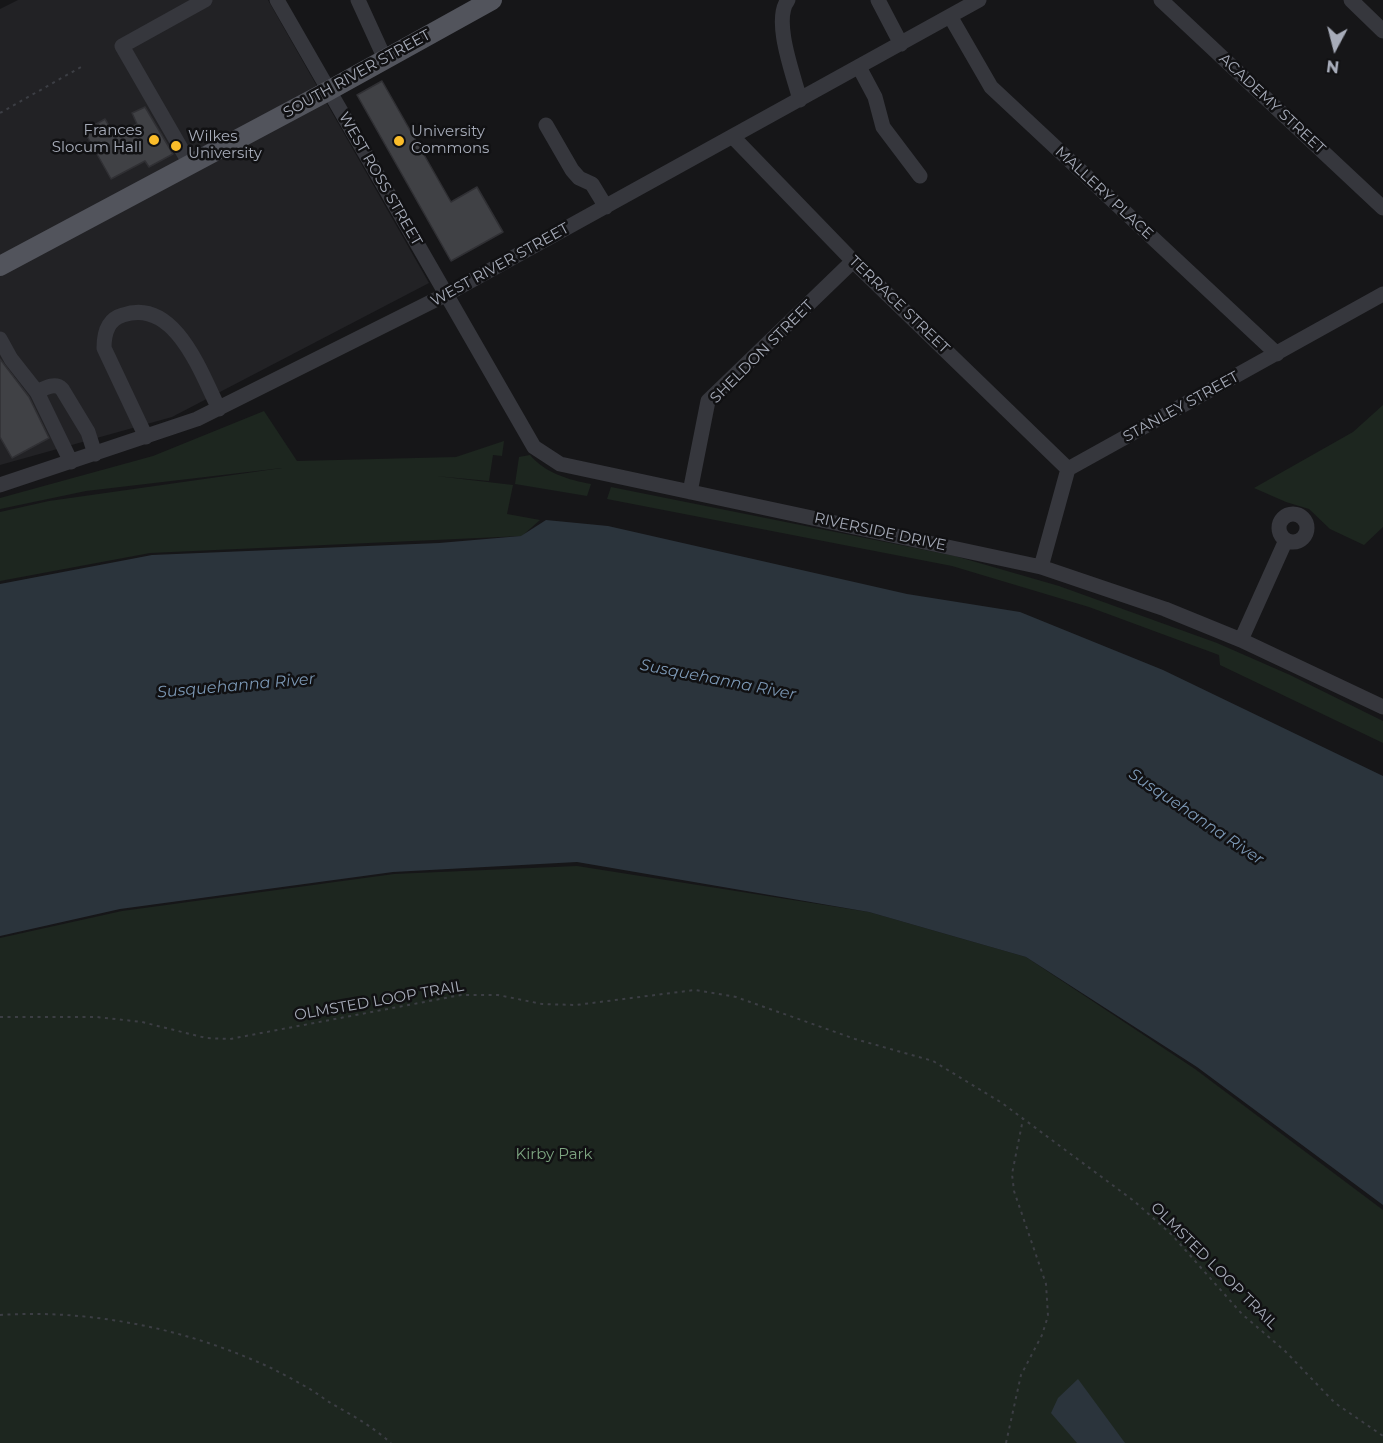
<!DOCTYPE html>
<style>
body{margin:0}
#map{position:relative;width:1383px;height:1443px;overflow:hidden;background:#161618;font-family:Montserrat,sans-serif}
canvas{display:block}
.north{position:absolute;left:1305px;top:18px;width:60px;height:60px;-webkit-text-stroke:4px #111113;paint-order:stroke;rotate:187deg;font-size:16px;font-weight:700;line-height:24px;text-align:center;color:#a7acb9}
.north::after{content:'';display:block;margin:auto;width:21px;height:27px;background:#a7acb9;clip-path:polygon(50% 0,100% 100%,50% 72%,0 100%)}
</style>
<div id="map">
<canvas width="1383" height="1443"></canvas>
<div class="north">N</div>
</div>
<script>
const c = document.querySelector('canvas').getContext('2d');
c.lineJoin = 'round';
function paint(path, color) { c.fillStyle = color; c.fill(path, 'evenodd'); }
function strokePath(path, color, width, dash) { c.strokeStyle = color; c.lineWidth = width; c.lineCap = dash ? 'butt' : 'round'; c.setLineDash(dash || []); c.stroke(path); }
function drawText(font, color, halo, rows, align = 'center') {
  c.font = font + ' Montserrat,sans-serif'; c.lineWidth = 5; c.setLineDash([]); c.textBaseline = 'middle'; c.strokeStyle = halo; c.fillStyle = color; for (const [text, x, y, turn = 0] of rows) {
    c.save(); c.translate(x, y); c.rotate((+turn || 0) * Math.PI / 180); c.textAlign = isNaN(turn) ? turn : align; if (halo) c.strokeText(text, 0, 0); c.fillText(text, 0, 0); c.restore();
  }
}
paint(new Path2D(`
 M18,0h250l161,283 -257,134 -172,48v-456z`), '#222225');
paint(new Path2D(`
 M1383,405v122l-19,18 -34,-16 -21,-20 -23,-7 -32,-14 99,-56z
 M264,411l33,50 159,-4 48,-16 -2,15 -9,-1 -4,26 -53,-5 77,9 -6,29 33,6 -18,16 -372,17 -150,28v-69l49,-11 233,-33 -196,23 -86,18v-11l153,-42z
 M530,455c15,18 39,25 61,29l-4,12 -72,-12 4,-27z
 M611,487l344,69 104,30 158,57 73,32 93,46v22l-163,-78 -1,-10 -130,-48 -137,-41 -345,-67z
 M577,866l292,46 157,45 169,112 188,141v233h-1383v-505l122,-27 272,-37z`), '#1d261f');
paint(new Path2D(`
 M546,520l62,6 299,68 113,18 143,58 220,106v429l-186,-138 -171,-110 -157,-45 -292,-50 -184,10 -273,37 -120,27v-352l152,-29 287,-12 82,-7z
 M1078,1379l47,64h-48l-26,-30 7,-15z`), '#2b343c');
const building = new Path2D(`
 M382,81l69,121 26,-15 26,45 -52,29 -94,-166z
 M145,107l28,47 -24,13 -4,-6 -34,18 -27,-48 21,-12 10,17 22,-12 -5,-11z
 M0,359l29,38 20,41 -37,20 -12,-21z`);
paint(building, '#404145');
strokePath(building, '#303034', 1.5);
strokePath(new Path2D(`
 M0,113l81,-46
 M0,1017h97l45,5 64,16 24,1 231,-44h37l44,9 34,1 119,-15 41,7 119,42 78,22 69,42 132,98 38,34 70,79 43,37 50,52 48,33
 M0,1315c92,-6 188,14 271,53 12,6 25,13 37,20 9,5 17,12 26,17 20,11 40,23 57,38
 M1006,1443l15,-68 21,-40 6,-19 -2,-32 -32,-93 -2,-17 11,-55`), '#3c3e44', 2, [3, 4.5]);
strokePath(new Path2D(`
 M277,0l257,447 26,17 481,103 124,42 76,31 142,67
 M358,0l27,59
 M788,0c-16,20 6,76 12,100
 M878,0l23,44
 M1161,0l222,208
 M1351,0l32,31
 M950,16l41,71 286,267
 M859,67l16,30 8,30 37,49
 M546,125l26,45 7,8 13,6 14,23
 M733,137l120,124 215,208
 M190,164l-68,-118 83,-46
 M0,339l11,20 26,33 34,70
 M37,392c8,-4 18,-10 25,-3l26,43 7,22
 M146,437l-42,-89c0,-15 4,-29 19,-33 52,-18 78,58 96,94
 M0,485l197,-66 250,-125 532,-294
 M690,492l18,-91 145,-140
 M1279 528a14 14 0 1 1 28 0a14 14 0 1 1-28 0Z
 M1041,567l27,-98 315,-175
 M1241,640l45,-100`), '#36373d', 15);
strokePath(new Path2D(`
 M0,266l328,-175 164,-91`), '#52545c', 20);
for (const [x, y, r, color] of [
 [154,140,6,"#fbbd2a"],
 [399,141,6,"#fbbd2a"],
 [176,146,6,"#fbbd2a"]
]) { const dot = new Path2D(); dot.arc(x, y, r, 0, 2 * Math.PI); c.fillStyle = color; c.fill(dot); strokePath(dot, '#111113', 2); }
drawText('15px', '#a7acb9', '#111113', [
 ["SOUTH RIVER STREET",357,74,-29],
 ["ACADEMY STREET",1272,104,43],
 ["WEST ROSS STREET",380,179,60],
 ["MALLERY PLACE",1104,193,43],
 ["WEST RIVER STREET",500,265,-29],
 ["TERRACE STREET",899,305,44],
 ["SHELDON STREET",762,352,-45],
 ["STANLEY STREET",1181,407,-29],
 ["RIVERSIDE DRIVE",880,532,12],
 ["OLMSTED LOOP TRAIL",379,1001,-10],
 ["OLMSTED LOOP TRAIL",1214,1266,45]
]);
drawText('15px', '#a7acb9', '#111113', [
 ["Frances",142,131,"right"],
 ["Slocum Hall",142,148,"right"],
 ["University",411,132],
 ["Commons",411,149],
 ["Wilkes",188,137],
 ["University",188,154]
], 'left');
drawText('15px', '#7da581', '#111113', [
 ["Kirby Park",554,1155]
]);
drawText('italic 16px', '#7c98b5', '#111113', [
 ["Susquehanna River",718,680,11],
 ["Susquehanna River",236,686,-5],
 ["Susquehanna River",1196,817,34]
]);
</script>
